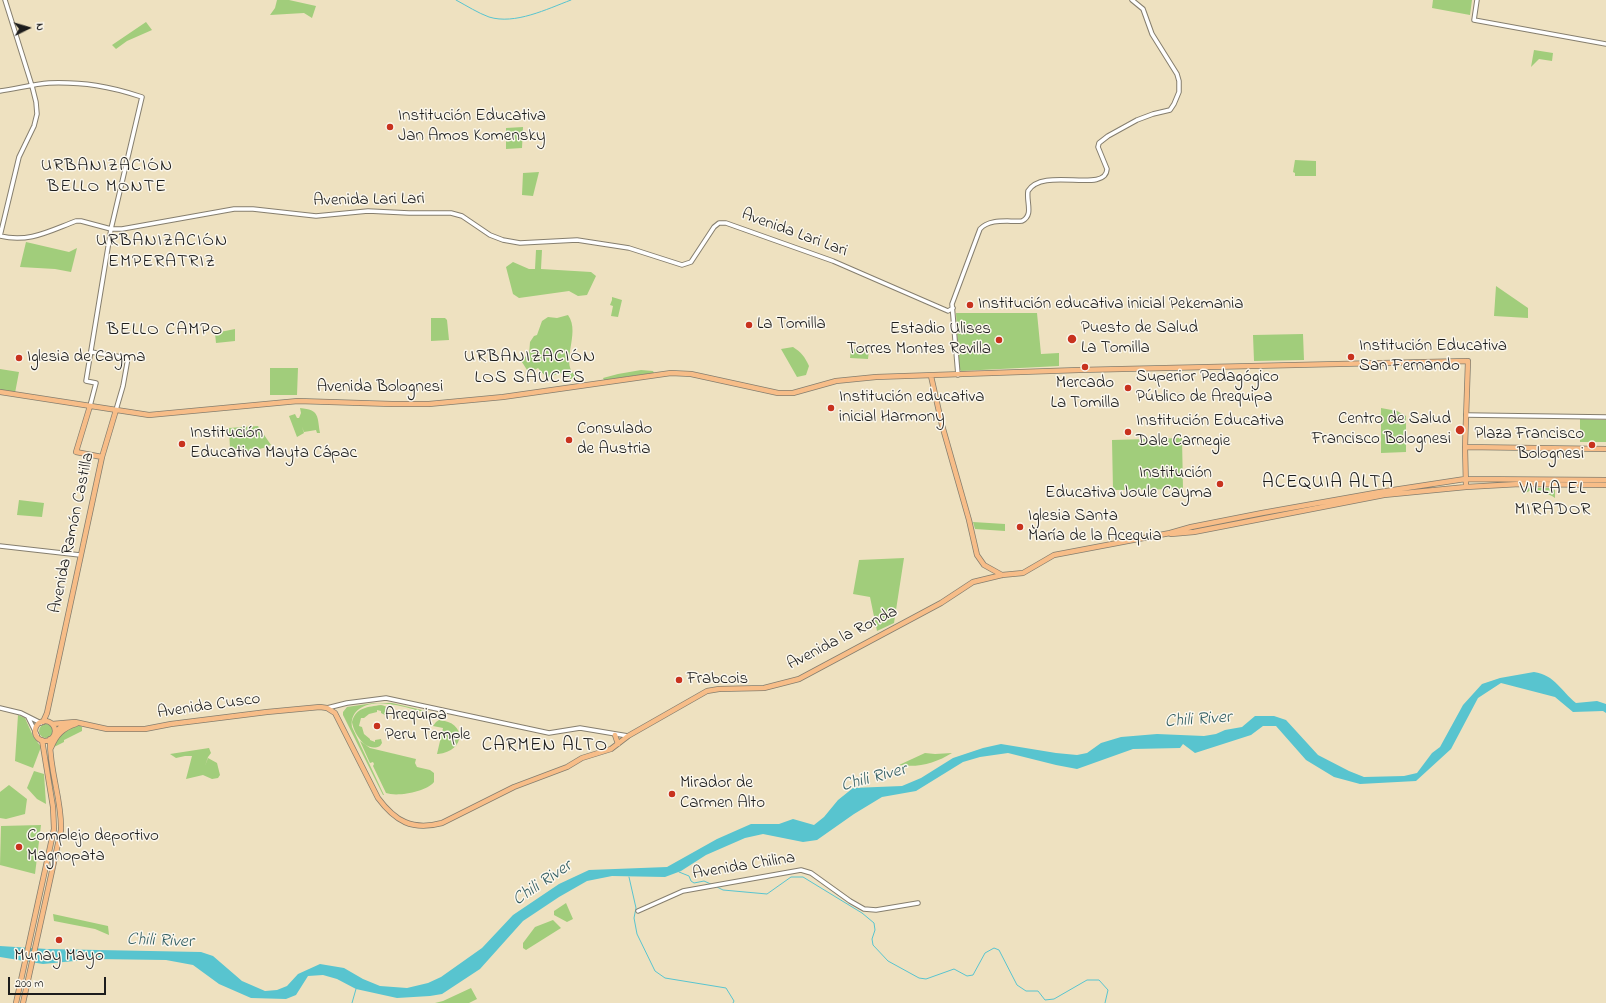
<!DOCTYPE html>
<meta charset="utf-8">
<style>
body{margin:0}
#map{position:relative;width:1606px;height:1003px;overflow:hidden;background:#eee1c0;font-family:"Indie Flower",sans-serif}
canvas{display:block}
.north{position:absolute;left:8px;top:8px;width:40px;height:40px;-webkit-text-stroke:3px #fbf7ec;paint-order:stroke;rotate:85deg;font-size:11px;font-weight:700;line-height:16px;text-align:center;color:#1c1c1c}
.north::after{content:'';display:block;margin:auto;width:14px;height:18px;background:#1c1c1c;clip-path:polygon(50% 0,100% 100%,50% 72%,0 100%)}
.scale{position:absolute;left:8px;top:977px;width:98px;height:18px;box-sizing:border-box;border:2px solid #1c1c1c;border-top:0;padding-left:5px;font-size:12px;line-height:14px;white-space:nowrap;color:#1c1c1c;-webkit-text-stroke:3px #fbf7ec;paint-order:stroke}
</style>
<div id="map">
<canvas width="1606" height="1003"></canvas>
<div class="north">N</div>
<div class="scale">200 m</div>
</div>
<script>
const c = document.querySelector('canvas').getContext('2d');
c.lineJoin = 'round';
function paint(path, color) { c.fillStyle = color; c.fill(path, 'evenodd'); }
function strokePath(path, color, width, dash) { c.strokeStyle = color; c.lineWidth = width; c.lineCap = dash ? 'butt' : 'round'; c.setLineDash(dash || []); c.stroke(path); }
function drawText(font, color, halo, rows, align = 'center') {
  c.font = font + ' "Indie Flower",sans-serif'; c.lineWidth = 3; c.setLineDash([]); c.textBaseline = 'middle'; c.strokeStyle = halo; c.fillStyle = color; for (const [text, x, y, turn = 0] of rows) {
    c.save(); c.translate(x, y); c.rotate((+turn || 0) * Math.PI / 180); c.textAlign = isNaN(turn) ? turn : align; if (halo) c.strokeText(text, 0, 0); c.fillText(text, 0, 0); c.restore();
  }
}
paint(new Path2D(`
 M277,0h12l27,6 -4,12 -8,-5 -34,2 5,-7z
 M1433,0h39l-2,15 -38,-7z
 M146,22l6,8 -25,11 -11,8 -4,-4z
 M1534,50l19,3 -1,8 -13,-2 -8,8z
 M523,127l-1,21 -16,1v-21z
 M1295,160l21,1v15h-21v-3l-2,-1z
 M539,172l-6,24 -11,-1 1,-22z
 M26,242l43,10 8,-4 -6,24 -16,-3 -35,-2z
 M536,250h6l-1,19 50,3 5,4 -9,19 -9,1 -9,-5 -50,7 -6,-4 -7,-27 7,-5 16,7h6z
 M1496,286l32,22v10l-34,-2z
 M612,297l10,3 -4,17 -7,-1 2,-10 -3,-1 2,-5z
 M956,313h81l4,41 18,-1v13l-98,5 -2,-3z
 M568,315c14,19 -11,51 10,62l-8,2v-2l-10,-4 -13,5 -9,-10 -9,5 -9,-14 9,-4 1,-13 4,-6 3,-1 5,-14 6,-4 9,1z
 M431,318h14l2,2 2,20 -18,1z
 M235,329v12l-19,2 -1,-10z
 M1303,334l1,26 -50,1 -1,-26z
 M793,347c8,5 12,10 16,19l-3,9 -9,2 -16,-28z
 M851,349l18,1 -1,9 -18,-1z
 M270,368h28l-1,27h-27z
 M0,369l19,3 -4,21 -15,-3z
 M641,370l12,1 1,2 -50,7 -1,-2 15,-4z
 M300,408c20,2 17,8 20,25h-3l-1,-3 -12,2 -2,-5 2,6 -7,4 -8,-21 6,-2 2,4h2l2,-5z
 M1381,408l16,3 9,5v36l-25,1z
 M1580,419l26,1v22h-26z
 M258,426l13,19c-11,5 -30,9 -41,4l-1,-21z
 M1182,438l1,51 -70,1 -1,-50z
 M1522,488h33v10c-8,-6 -15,-4 -23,-8l-10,4z
 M19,500l25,3 -2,14 -25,-2z
 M973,522l32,2v7l-30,-2z
 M904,558l-10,65 -17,8 -7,-34 -17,-3 6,-34z
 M374,703h18l34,8 -1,3 -1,-2c-12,-3 -24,-7 -36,-8 -16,-3 -39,3 -36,23l32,68h-1l-40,-80v-3l4,-5z
 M381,705c6,1 11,5 6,11l-6,-3v-2l-4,-1v2l-8,2 -5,4h-3l-2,8 3,1 2,7 6,5v1l5,2v-2l6,-1 1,4 -2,3c-14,7 -26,-12 -28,-24 4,-15 16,-15 29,-17z
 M18,715l7,3 8,18 8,11 -8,21 -18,-7z
 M439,720c28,2 27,31 -1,34h-1l6,-26 -10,-2 3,-4z
 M39 731a7 7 0 1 1 14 0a7 7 0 1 1-14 0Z
 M73,726h7l2,1v4l-18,9v2l-10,5 3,-10z
 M360,741l10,7 46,11 -1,4 2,4 13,3 4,3v9c-8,10 -37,15 -48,11l-13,-27 1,-2 -1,-2 -3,1z
 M209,748l2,5 -3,4 -3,9 3,-8 9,5 3,12 -2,3 -6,1 -9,-4 -17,4 6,-23h-7l-9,2 -6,-4z
 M925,753l10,1 17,-1c-16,10 -34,15 -53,12z
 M34,771l10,3 2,30 -9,-5 -10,-11z
 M9,785l18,14 -2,15 -19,5 -6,-1v-26z
 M41,825l-6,49 -35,-9 1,-39z
 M566,903l7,16 -6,3 -13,-7v-4z
 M53,914l55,12 1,9 -14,-6 -41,-8z
 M553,920l8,8 -35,22 -3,-2v-5l12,-16z
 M471,988l6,11 -8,4h-34l8,-2z`), '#a1cd7b');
paint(new Path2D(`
 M1534,672c21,3 27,19 42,31l21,-2 9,3v9l-3,-2 -30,1 -18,-15 -54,-14 -23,15 -27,51 -35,32 -56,3 -26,-7 -28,-17 -30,-34h-13l-12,9 -56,18 -12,-9 -3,4 -47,1 -56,20 -21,-4 -48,-12 -28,4 -17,5 -47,29 -34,6 -28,17 -37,26 -14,2 -40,-8 -18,4 -39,17 -25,16 -16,6 -53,-1 -25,5 -28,16 -36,24 -43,48 -38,25 -12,2 -33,2 -41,-9 -19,-10 -14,-4 -15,1 -12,19 -10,4 -35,-1 -32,-14 -26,-19 -27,-5 -71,-1 -52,5 -43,-7v-11l47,3 154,3 12,4 29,25 23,10 12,-1 10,-4 11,-12 22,-10 24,4 19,11 17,7 27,2 21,-5 13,-6 41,-29 31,-33 46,-31 30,-14 78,-3 50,-28 34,-15h28l14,-5 21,6 10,-8 14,-17 15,-12 49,-2 19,-8 32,-20 30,-10 18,-4 55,9 21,2 10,-2 14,-10 20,-6 36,-3 47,2 12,-2 9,-4 17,-3 13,-11h19l12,4 32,35 31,16 15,6 40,-1 13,-3 15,-20 8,-6 23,-42 19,-21 18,-6z`), '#58c4cf');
strokePath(new Path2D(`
 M456,0c11,6 22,13 33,17 26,8 58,-8 82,-17
 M679,872l10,4 2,5 3,2 10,-2 9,4
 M629,877l7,31 -2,10 3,16 18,37 10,7 61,10 8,13 -1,2
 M717,887l6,3 44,4 24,-17h12l59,36 12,10 1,7 -3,9 1,6 15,16 31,17 7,1 28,-10 13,7 6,-1 12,-22 9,-5 5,2 18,35 9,6h12l7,9 9,-1 33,-19h12l9,10 -3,13
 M352,1003l4,-14`), '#58c4cf', 1);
const minor = new Path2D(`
 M1477,0l-3,20 132,24
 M0,91c16,-2 33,-7 49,-8 35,-1 60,3 93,14l-31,132 -25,152 10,2 -6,23
 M0,236c29,7 49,-5 76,-15h5l30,8h11l112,-20h19l63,7 52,-5 41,2h42l11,3 28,19 13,5 17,3 57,-3 52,8 53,17 9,-3 23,-35 5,-4h7l107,38 115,50 5,-3
 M0,236l19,-79 15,-31 3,-12 -1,-12 -4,-16 -27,-86
 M91,352l37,6 -5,28 -7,24
 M958,375l-6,-71 28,-75c10,-11 28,-7 42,-8 12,-6 4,-19 6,-30 15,-25 78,3 79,-22l-9,-22 1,-4 9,-7 29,-16 16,-6 17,-4 4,-6 5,-12v-11l-2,-7 -25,-40 -9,-25 -11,-9
 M1466,415l140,2
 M0,546l80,9
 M0,708l21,5 20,10
 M327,708l20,-5 39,-5 163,35 31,-5 48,8
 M28,717l9,18
 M638,911l45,-20 118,-21 10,3 39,28 14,8 12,1 42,-7`);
const major = new Path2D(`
 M931,376l11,49 27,95 8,35 7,10 18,10
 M0,392l149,23 149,-14 94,3h37l74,-7 168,-24 20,1 87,19h15l43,-12 40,-4 203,-7 389,-9 -3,86 1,40
 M90,406l-14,46 26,5
 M1465,447l141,2
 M1171,534l23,-2 190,-37 82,-8 54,-3 86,1
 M35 731a10 10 0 1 1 20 0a10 10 0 1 1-20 0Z
 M43,722l4,-9 55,-256 14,-47
 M52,724l23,-2 32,7h38l26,-5 96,-12 53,-5 7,1 8,5 43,85c17,23 34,33 64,25l72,-36 53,-20 15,-9 29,-9 17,-13 79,-45 12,-2 45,-1 35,-9 142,-76 32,-21 29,-7 21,-2 31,-18 116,-22 21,-6 71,-14 118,-21 85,-13 141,1
 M55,732l6,-5 7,-2
 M615,735l3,9
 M51,748c5,-13 12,-20 25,-24
 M16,1003l38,-174 -1,-22 -11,-67
 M23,1003l38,-173c1,-31 -12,-60 -11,-91`);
strokePath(minor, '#857e6e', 5.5);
strokePath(major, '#857e6e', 6);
strokePath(minor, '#fff', 3.5);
strokePath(major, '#f7bd88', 4.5);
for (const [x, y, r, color] of [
 [390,127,4,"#c8321e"],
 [970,305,4,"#c8321e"],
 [749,325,4,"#c8321e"],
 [1072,339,5,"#c8321e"],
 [999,340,4,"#c8321e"],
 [1351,357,4,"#c8321e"],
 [19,358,4,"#c8321e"],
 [1085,367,4,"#c8321e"],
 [1128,388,4,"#c8321e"],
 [831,408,4,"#c8321e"],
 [1460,430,5,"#c8321e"],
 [1128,432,4,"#c8321e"],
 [569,440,4,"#c8321e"],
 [182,444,4,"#c8321e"],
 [1592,445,4,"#c8321e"],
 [1220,484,4,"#c8321e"],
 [1020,527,4,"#c8321e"],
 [679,680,4,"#c8321e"],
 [377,726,4,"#c8321e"],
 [672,794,4,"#c8321e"],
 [19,847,4,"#c8321e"],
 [59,940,4,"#c8321e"]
]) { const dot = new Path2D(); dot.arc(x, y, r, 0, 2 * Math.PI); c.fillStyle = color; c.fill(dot); strokePath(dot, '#fbf7ec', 1.5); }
drawText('17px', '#1c1c1c', '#fbf7ec', [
 ["Institución Educativa",398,117],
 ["Jan Amos Komensky",398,137],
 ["Institución educativa inicial Pekemania",978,305],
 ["La Tomilla",757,325],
 ["Puesto de Salud",1081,329],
 ["La Tomilla",1081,349],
 ["Estadio Ulises",991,330,"right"],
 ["Torres Montes Revilla",991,350,"right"],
 ["Institución Educativa",1359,347],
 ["San Fernando",1359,367],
 ["Iglesia de Cayma",27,358],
 ["Superior Pedagógico",1136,378],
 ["Público de Arequipa",1136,398],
 ["Mercado",1085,384,"center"],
 ["La Tomilla",1085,404,"center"],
 ["Institución educativa",839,398],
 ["inicial Harmony",839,418],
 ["Centro de Salud",1451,420,"right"],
 ["Francisco Bolognesi",1451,440,"right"],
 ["Institución Educativa",1136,422],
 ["Dale Carnegie",1136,442],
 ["Consulado",577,430],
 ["de Austria",577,450],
 ["Institución",190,434],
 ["Educativa Mayta Cápac",190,454],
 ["Plaza Francisco",1584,435,"right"],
 ["Bolognesi",1584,455,"right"],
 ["Institución",1212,474,"right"],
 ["Educativa Joule Cayma",1212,494,"right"],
 ["Iglesia Santa",1028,517],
 ["María de la Acequia",1028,537],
 ["Frabcois",687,680],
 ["Arequipa",385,716],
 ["Peru Temple",385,736],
 ["Mirador de",680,784],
 ["Carmen Alto",680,804],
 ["Complejo deportivo",27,837],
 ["Magnopata",27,857],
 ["Munay Mayo",59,957,"center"]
], 'left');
drawText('17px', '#1c1c1c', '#fbf7ec', [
 ["Avenida Lari Lari",369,201,-1],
 ["Avenida Lari Lari",794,234,20],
 ["Avenida Bolognesi",380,388],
 ["Avenida Ramón Castilla",73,533,-78],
 ["Avenida la Ronda",843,639,-27],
 ["Avenida Cusco",209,707,-8],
 ["Avenida Chilina",744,867,-9]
]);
c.letterSpacing = '1px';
drawText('18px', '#1c1c1c', '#fbf7ec', [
 ["URBANIZACIÓN",107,167],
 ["BELLO MONTE",107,188],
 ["URBANIZACIÓN",162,242],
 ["EMPERATRIZ",162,263],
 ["BELLO CAMPO",165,331],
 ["URBANIZACIÓN",530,358],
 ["LOS SAUCES",530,379],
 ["VILLA EL",1553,490],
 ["MIRADOR",1553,511]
]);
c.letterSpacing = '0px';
drawText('italic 18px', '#345f64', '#fbf7ec', [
 ["Chili River",1198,721,-4],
 ["Chili River",874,779,-15],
 ["Chili River",543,884,-34],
 ["Chili River",160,942,2]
]);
c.letterSpacing = '1px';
drawText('19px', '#1c1c1c', '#fbf7ec', [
 ["ACEQUIA ALTA",1328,484],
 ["CARMEN ALTO",545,747]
]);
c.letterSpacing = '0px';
</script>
